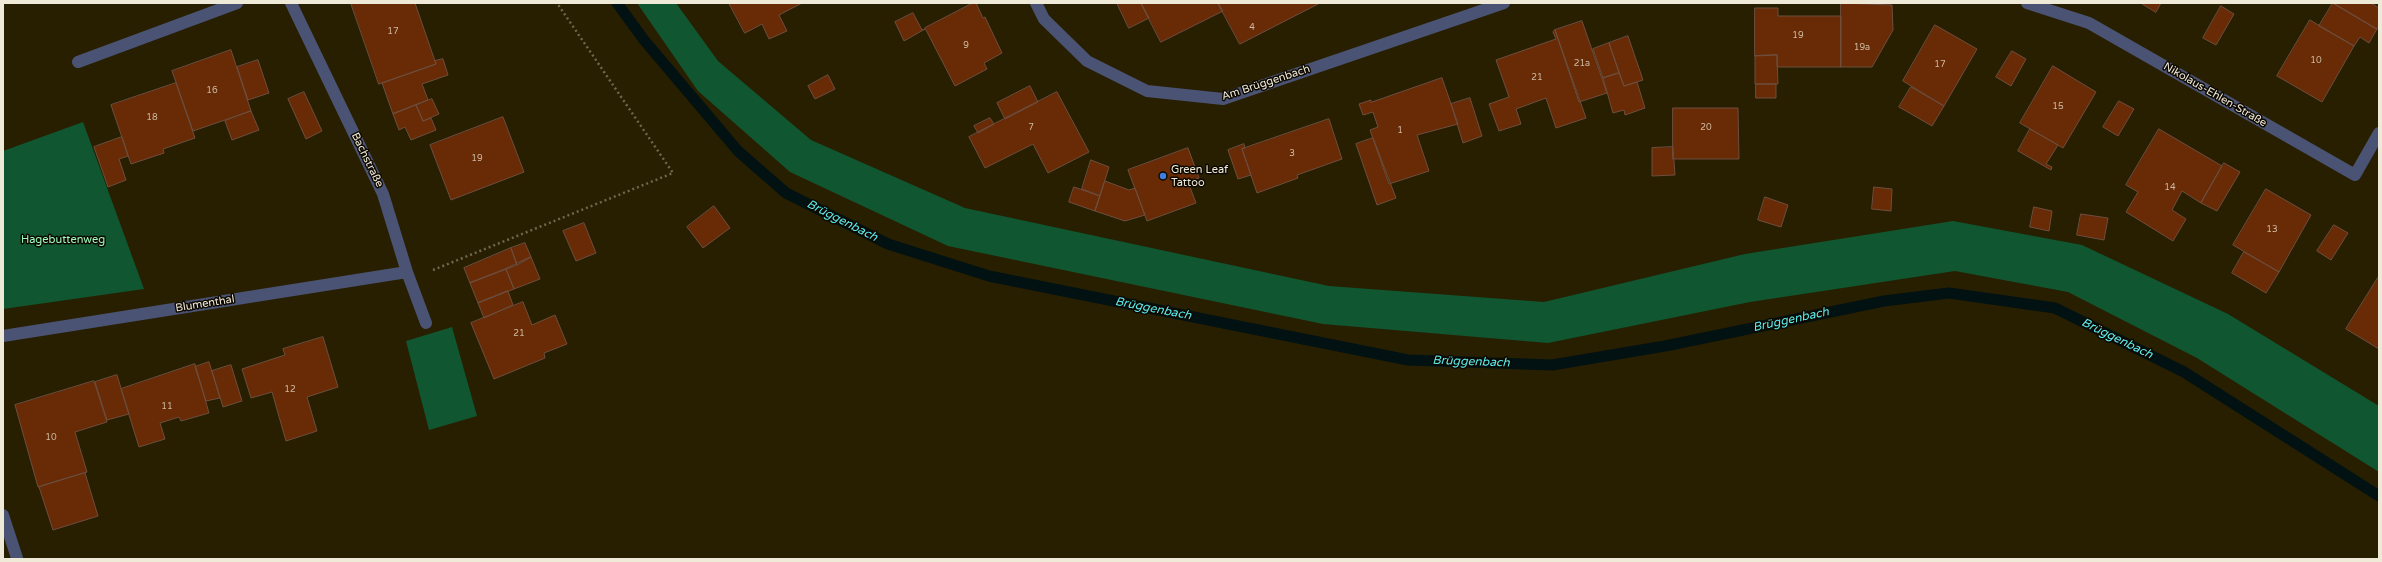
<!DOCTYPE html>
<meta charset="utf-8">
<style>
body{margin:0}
#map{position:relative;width:2382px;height:562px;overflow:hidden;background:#281f01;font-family:"Varela Round",sans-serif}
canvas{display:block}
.frame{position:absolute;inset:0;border:4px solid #efe9d7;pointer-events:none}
</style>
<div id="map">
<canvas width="2382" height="562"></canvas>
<div class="frame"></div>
</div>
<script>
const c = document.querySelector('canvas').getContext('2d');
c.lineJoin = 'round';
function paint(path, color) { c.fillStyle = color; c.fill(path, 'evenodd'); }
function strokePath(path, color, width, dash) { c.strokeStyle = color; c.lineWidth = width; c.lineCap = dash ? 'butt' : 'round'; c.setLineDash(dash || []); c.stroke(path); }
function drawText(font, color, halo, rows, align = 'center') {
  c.font = font + ' "Varela Round",sans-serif'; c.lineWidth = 3; c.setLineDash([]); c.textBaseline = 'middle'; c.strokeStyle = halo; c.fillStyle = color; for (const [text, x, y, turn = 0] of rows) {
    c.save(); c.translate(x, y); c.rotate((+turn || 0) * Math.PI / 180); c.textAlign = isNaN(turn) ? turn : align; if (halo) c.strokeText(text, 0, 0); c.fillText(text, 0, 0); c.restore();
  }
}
paint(new Path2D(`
 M637,3h39l42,58 93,79 154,68 364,78 215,16 201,-48 208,-33 129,24 146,69 151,92v66l-182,-114 -129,-66 -113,-21 -205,31 -202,41 -225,-19 -375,-78 -158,-74 -92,-81z
 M83,122l61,167 -141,20v-158z
 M452,327l25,89 -48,14 -23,-89z`), '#105630');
strokePath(new Path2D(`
 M617,3l27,37 94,111 48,42 102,51 101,32 419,84 144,5 113,-19 219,-45 65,-8 106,15 129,64 195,124`), '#021213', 11);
const building = new Path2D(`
 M351,3h64l21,61 -57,20z
 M729,3h73l-23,12 8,16 -18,8 -7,-15 -17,9z
 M973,3h3l7,15 2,-1 17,36 -18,10 3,6 -32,17 -30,-58z
 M1117,3h24l8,15 -20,10z
 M1141,3h77l5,8 -62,31z
 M1218,3h102l-80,41z
 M1841,3l51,2 1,25 -21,37h-31z
 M2141,3h20l-5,9z
 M2333,3h38l8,5v18l-2,3z
 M2333,3l44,26 -8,14 -9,-6 -6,9 -35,-20z
 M2221,6l13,8 -18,31 -13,-7z
 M1755,8h23v8h63v51h-64v-12l-22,1z
 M913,13l9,17 3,-1 -21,12 -9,-19z
 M2310,20l44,26 -32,56 -45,-26z
 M1582,21l25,72 -28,9 -24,-72z
 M1935,25l42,24 -33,57 -41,-25z
 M1555,30l31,88 -30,10 -10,-30 -30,11 5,15 -22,7 -10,-27 20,-7 -13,-37 60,-21 -3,-7z
 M1628,36l15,44 -19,6 -15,-43z
 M1609,43l10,30 -16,5 -10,-29z
 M231,50l20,61 -58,20 -21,-60z
 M2012,51l14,8 -15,27 -15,-9z
 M1777,55l1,29h-23v-28z
 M443,59l5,16 -26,9 6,16 -35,14 -11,-31 54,-19 -1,-3z
 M258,60l11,33 -21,7 -11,-33z
 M2053,66l43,26 -33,56 -43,-25z
 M1619,73l5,13 13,-4 8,26 -20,7 -1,-5 -11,3 -10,-35z
 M828,75l7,14 -20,10 -7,-13z
 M1442,78l16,46 -41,11 12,36 -40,13 -19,-54 8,-3 -5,-15 -10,3 -4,-11 12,-4v2z
 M176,83l19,55 -32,11 1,4 -33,11 -20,-59z
 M1756,84h20v14h-20z
 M1030,86l8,16 -33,17 -8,-16z
 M1911,87l33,19 -12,20 -33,-19z
 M304,92l18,39 -16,8 -18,-40z
 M1057,92l32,60 -41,21 -15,-29 -48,24 -16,-31z
 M1470,98l12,38 -19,7 -12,-39z
 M432,99l7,15 -16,7 -7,-16z
 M2119,101l15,8 -16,27 -15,-9z
 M416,105l7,16 8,-3 5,12 -25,10 -6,-13 -6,3 -6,-16z
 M1673,108h65l1,51h-66z
 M251,111l8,19 -27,10 -7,-19z
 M503,117l21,55 -73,28 -21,-55z
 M990,118l4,6 -16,9 -4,-7z
 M1329,119l13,40 -45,16 1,3 -41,15 -15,-44z
 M2030,129l28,16 -12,19 6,3 -1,3 -33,-19z
 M2159,129l63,37 -21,37 -19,-12 -10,19 14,9 -13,22 -47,-29 12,-20 -12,-7z
 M122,137l6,19 -9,3 7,21 -18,7 -14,-40z
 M1373,138l23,60 -19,7 -21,-61z
 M1244,144l1,4 -3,1 9,26 -13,4 -10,-29z
 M1673,147l2,28 -23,1v-28z
 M1188,148l11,30 -11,4 8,21 -49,18 -19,-51z
 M1091,160l18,7 -9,29 -18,-7z
 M2224,163l16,9 -23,39 -16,-8z
 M1105,181l24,9 6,-2 10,27 -20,6 -30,-10z
 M1074,187l26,9 -5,15 -26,-9z
 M1874,187l18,2 -1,22 -19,-2z
 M2266,189l45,26 -32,57 -46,-27z
 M1765,197l23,8 -7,22 -23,-7z
 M714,206l16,22 -27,20 -16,-21z
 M2034,207l18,4 -3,20 -19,-4z
 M2081,214l27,4 -4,22 -27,-5z
 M584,223l12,30 -20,8 -13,-30z
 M2334,225l14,8 -17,27 -14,-9z
 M525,243l6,14 -14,8 -6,-17z
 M511,248l6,17 -47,18 -6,-15z
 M2244,252l35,20 -13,21 -34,-20z
 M531,257l9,22 -26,10 -8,-20z
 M506,269l8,20 -36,14 -8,-20z
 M2379,276v73l-33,-20z
 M508,291l5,14 -29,13 -6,-15z
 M523,302l9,23 23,-10 12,29 -23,9 1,5 -51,21 -23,-56z
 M323,337l15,50 -31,10 10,34 -31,10 -14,-49 -21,6 -9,-29 43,-14 -2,-6z
 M209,362l11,36 -14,3 -11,-34z
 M195,364l14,49 -28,8 -2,-4 -19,6 5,16 -26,8 -18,-58z
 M231,365l11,36 -19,6 -11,-36z
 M117,375l12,39 -22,6 -12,-38z
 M94,381l13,41 -32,10 12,40 -49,15 -23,-82z
 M85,473l13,43 -45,14 -14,-43z`);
paint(building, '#682b05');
strokePath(building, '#6d4e3f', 1);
strokePath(new Path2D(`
 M433,270l240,-97 -116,-170`), '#6f674d', 2.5, [2, 3]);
strokePath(new Path2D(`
 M291,3l92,191 24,78 19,51
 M1036,3l8,16 43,42 60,30 76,8 281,-96
 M2027,3l62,20 266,152 24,-42
 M78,62l159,-59
 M3,336l404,-64
 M3,515l14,43`), '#4a5374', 12);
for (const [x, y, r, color] of [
 [1163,176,4,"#3f7fe0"]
]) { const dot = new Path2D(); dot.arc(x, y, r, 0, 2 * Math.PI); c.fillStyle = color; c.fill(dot); strokePath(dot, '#0d0901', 1.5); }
drawText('9px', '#cdbaa2', null, [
 ["4",1252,28],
 ["17",393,32],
 ["19",1798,36],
 ["9",966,46],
 ["19a",1862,48],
 ["10",2316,61],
 ["21a",1582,64],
 ["17",1940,65],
 ["21",1537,78],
 ["16",212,91],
 ["15",2058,107],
 ["18",152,118],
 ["7",1031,128],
 ["20",1706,128],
 ["1",1400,131],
 ["3",1292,154],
 ["19",477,159],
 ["14",2170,188],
 ["13",2272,230],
 ["21",519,334],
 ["12",290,390],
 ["11",167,407],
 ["10",51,438]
]);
drawText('11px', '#efe9d7', '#0d0901', [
 ["Am Brüggenbach",1266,83,-18],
 ["Nikolaus-Ehlen-Straße",2215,95,30],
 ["Bachstraße",367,160,64],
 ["Blumenthal",205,304,-9]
]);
drawText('11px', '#efe9d7', '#0d0901', [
 ["Green Leaf",1171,170],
 ["Tattoo",1171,183]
], 'left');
drawText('11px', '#9ffbbe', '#0d0901', [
 ["Hagebuttenweg",63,240]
]);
drawText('italic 12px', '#5dedf0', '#0d0901', [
 ["Brüggenbach",842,221,27],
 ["Brüggenbach",1153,309,11],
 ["Brüggenbach",1791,320,-12],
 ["Brüggenbach",2117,339,26],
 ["Brüggenbach",1471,362,2]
]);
</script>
